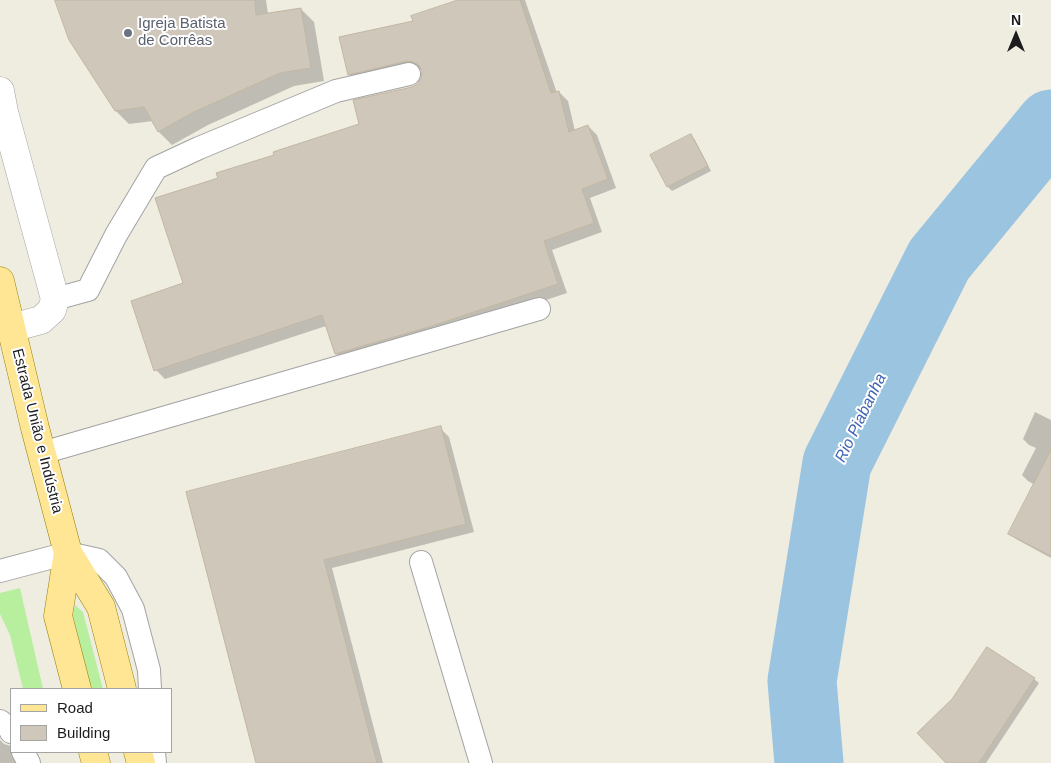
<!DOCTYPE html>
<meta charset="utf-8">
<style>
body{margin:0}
#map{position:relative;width:1051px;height:763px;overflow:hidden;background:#efece0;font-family:Arial,sans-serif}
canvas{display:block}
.legend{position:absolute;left:10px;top:688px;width:162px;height:65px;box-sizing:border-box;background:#fff;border:1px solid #a4a4a4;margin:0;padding:6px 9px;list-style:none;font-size:15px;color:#1c1c1c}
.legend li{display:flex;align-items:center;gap:10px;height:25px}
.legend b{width:25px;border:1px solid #a4a4a4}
.north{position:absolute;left:991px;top:10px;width:50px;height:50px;-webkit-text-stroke:4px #fff;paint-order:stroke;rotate:0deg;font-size:14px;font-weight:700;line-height:20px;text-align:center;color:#1c1c1c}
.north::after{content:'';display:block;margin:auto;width:18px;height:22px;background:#1c1c1c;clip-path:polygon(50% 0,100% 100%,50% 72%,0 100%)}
</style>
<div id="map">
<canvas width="1051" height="763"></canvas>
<ul class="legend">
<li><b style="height:6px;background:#ffe694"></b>Road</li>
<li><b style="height:14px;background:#cfc7b9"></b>Building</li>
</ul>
<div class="north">N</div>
</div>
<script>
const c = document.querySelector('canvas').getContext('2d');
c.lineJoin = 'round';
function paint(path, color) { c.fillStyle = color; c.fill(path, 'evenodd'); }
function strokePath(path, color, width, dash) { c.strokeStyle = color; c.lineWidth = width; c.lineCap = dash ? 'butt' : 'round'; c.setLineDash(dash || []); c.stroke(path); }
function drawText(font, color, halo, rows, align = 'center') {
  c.font = font + ' Arial,sans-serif'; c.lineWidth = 4; c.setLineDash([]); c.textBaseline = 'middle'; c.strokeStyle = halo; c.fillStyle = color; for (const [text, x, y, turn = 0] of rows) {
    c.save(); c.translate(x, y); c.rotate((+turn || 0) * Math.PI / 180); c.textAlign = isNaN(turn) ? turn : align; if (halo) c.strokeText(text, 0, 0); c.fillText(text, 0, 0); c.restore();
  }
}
paint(new Path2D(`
 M20,588l23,101h-20l-13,-54 -10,-21v-21z
 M75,605l8,7 20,77h-12l-18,-74z`), '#b7ef9f');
paint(new Path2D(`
 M57,0h209l2,14 33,-5 13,13 10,59 -30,5 -86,39 -36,20 -13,-13 -6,-11 -24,3 -13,-13z
 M469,0h56l32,93 2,-1 9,9 7,30 13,-5 9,9 19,53 -26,10 12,34 -50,18 15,43 -129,43 -93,27 -9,-9 -10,-28 -161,53 -9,-9 29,-86 90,-128 85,-31 58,-40 5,-6v-9h-7l-58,13 -9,-9 66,-52z
 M691,135l4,5 16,31 -39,20 -4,-4 -16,-31z
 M1035,412l16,8v138l-35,-19 -6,-6 25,-48 -7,-4 -6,-6 14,-27 -7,-3 -6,-6z
 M440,428l9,9 25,95 -142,36 51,195h-125l-70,-270z
 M1034,679l5,4 -53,80h-38z
 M0,740l4,4 7,2v6h6l2,11h-19z`), '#0003');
strokePath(new Path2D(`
 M809,763l-7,-82 35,-218 102,-203 112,-136`), '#9bc4e1', 69);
const building = new Path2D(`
 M55,0h200l1,15 45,-7 10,60 -31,5 -86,39 -36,20 -14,-25 -29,4 -46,-71z
 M458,0h62l31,93 8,-2 10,41 19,-7 20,54 -26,10 12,34 -50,18 14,43 -129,43 -94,27 -13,-39 -168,56 -23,-70 52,-18 -28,-85 63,-20 -2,-5 58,-18 -1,-3 86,-28 -6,-24 59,-13 6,-3 3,-6 1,-7 -3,-6 -6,-3 -6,-1 -59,14 -9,-38 74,-16 -2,-5z
 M691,134l17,32 -41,21 -17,-32z
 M441,426l25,98 -142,36 53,203h-121l-70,-271z
 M1051,450v106l-43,-22z
 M987,647l48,31 -56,85h-33l-29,-30 35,-34z`);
paint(building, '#cfc7b9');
strokePath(building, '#c1b6a1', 1);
const service = new Path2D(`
 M55,299l33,-9 28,-55 40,-67 43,-20 137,-57 73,-17
 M42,453l497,-144
 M421,562l60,201
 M0,571l68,-18 31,7 17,17 17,32 16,61 1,19
 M0,721l9,7 2,4
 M23,752l6,11
 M154,752l1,11`);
const minor = new Path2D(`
 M0,91l4,21 51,187 -3,11 -11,10 -30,8`);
const primary = new Path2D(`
 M0,281l35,147 33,125 33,54 21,82
 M68,553l-10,63 19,73
 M93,752l3,11
 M138,752l3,11`);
strokePath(service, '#a3a3a3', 24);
strokePath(minor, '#a3a3a3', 29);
strokePath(primary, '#937f00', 29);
strokePath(service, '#fff', 22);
strokePath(minor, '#fff', 28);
strokePath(primary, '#ffe694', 28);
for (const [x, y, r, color] of [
 [128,33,5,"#6b7280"]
]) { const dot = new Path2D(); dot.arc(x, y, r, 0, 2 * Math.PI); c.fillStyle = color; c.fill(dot); strokePath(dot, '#fff', 2); }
drawText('15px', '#5b616d', '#fff', [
 ["Igreja Batista",138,24],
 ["de Corrêas",138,41]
], 'left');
drawText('15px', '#1c1c1c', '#fff', [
 ["Estrada União e Indústria",37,431,76]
]);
drawText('italic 16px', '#3f63b4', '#fff', [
 ["Rio Piabanha",861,418,-64]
]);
</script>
